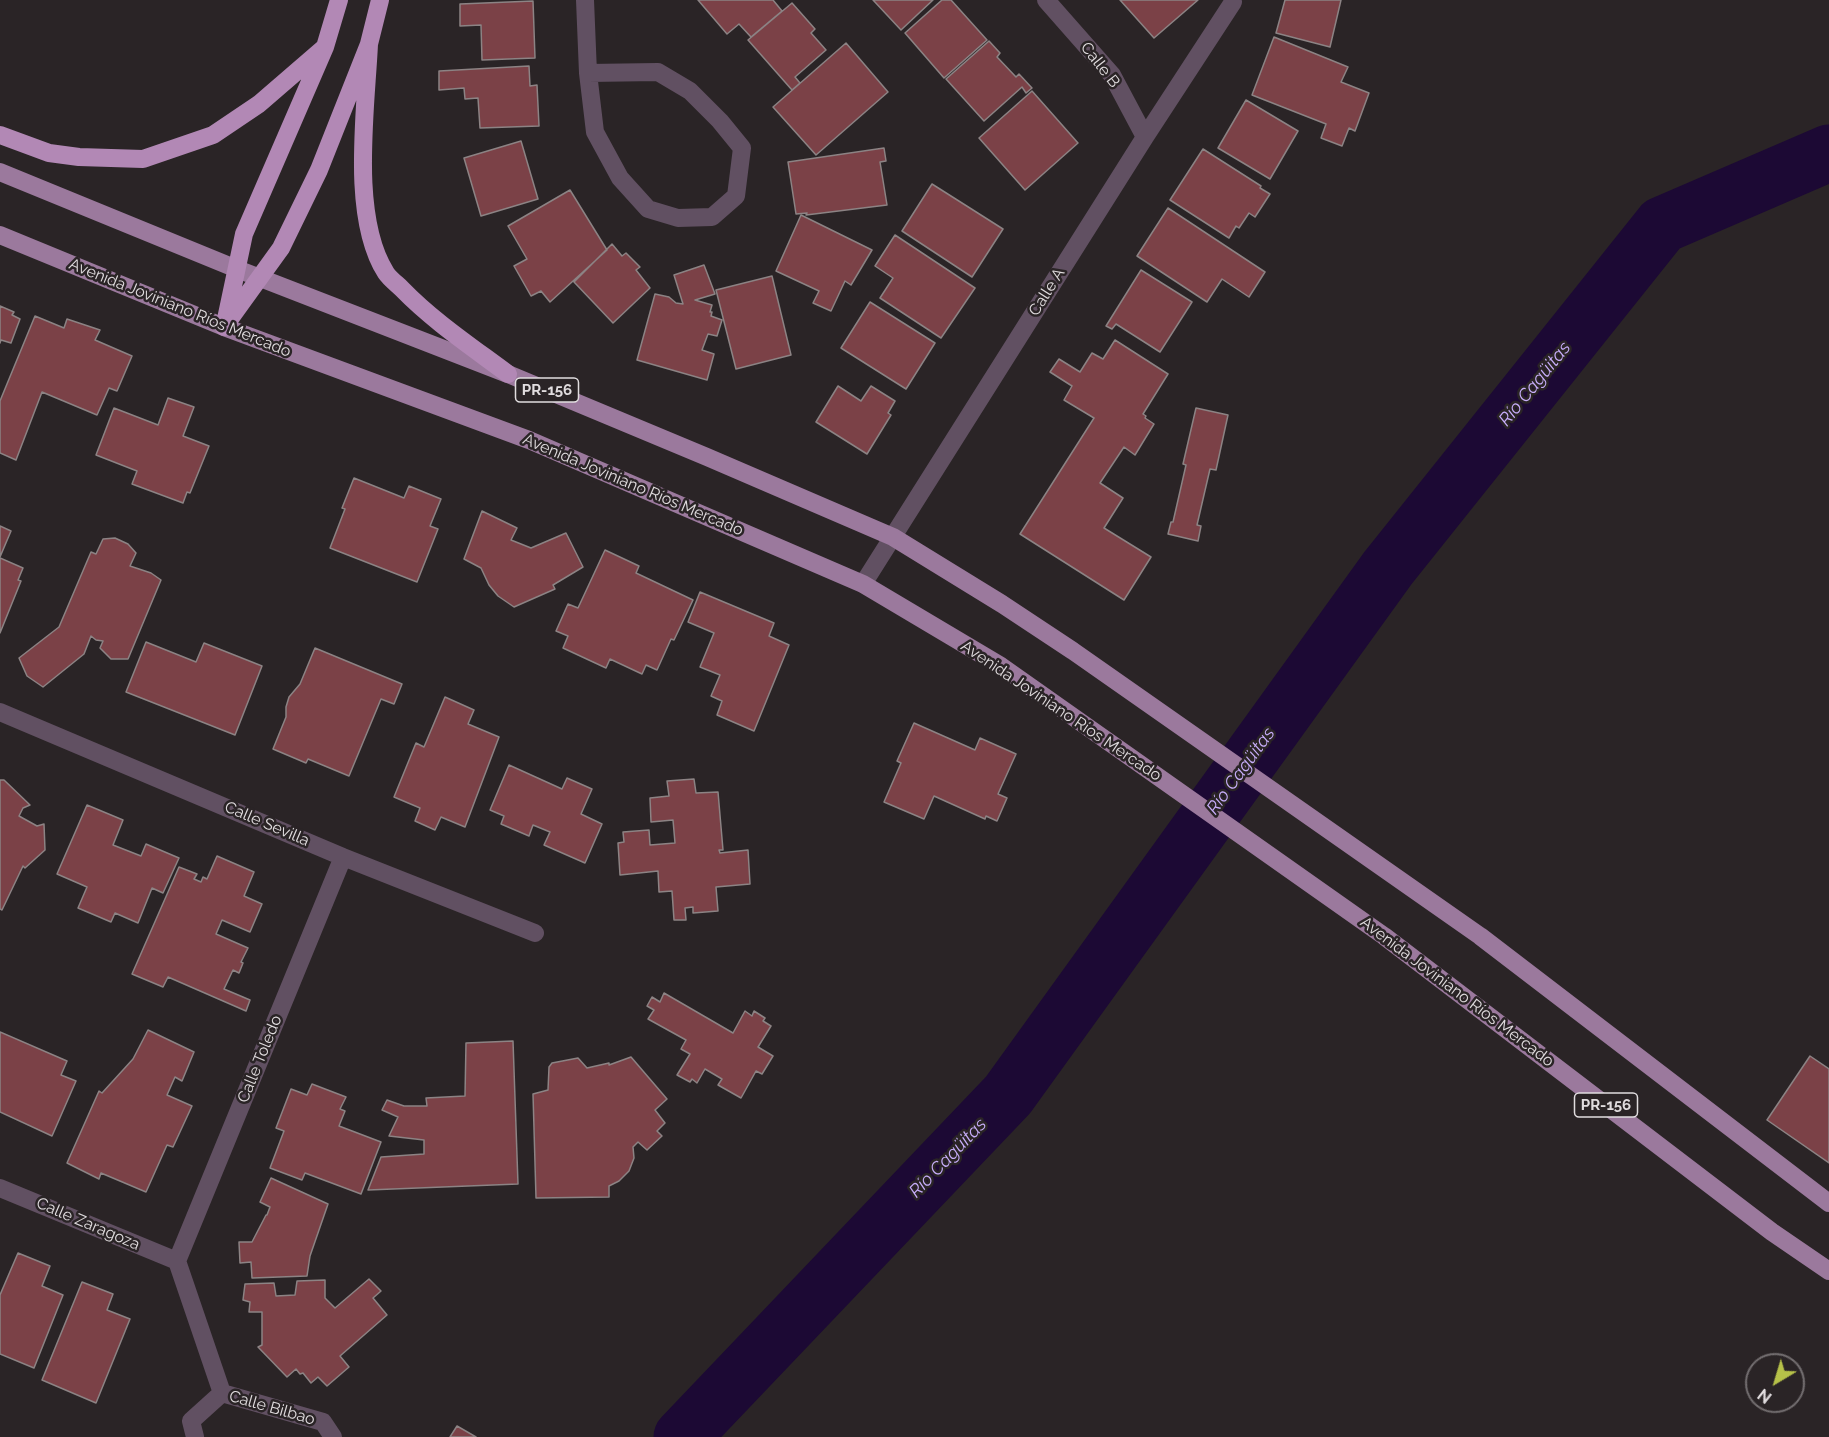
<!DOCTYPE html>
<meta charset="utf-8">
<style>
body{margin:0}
#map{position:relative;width:1829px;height:1437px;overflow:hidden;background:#2a2426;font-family:Raleway,sans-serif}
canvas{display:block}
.north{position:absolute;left:1745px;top:1353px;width:60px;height:60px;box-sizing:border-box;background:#2a2426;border:2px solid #736e70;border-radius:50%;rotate:218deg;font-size:16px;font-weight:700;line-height:24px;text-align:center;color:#e1dddf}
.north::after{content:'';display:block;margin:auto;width:21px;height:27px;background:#b6c149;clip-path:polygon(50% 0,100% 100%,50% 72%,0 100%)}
</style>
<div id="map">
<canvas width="1829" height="1437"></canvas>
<div class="north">N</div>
</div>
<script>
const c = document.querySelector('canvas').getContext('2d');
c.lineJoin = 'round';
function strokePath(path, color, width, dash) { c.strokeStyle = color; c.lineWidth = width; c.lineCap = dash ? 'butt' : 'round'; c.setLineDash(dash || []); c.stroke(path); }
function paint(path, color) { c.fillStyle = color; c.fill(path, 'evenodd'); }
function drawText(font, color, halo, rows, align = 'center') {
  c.font = font + ' Raleway,sans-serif'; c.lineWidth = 5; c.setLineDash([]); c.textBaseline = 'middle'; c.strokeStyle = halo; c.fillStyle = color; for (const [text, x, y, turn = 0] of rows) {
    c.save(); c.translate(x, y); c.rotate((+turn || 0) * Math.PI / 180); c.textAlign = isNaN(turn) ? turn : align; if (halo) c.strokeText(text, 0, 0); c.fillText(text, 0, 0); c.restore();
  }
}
strokePath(new Path2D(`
 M682,1437l326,-342 380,-527 274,-343 167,-72`), '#1c0934', 57);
const building = new Path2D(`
 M698,0h75l9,11 -31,26 -12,-13 -12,10z
 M873,0h60l-32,30z
 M942,0h9l36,40 -43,38 -39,-45z
 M1120,0h78l-44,38z
 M1285,0h56l-11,47 -54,-14z
 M533,1l2,57 -53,2 -1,-35 -21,1v-22z
 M792,3l23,26 -4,4 15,17 -31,27 5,6 -8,7 -44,-50z
 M1274,37l74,30 -7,15 28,11 -14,38 -6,-3 -7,18 -21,-8 5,-14 -74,-29z
 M989,41l11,12 -3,4 19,20 3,-3 13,14 -6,5 -4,-6 -38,34 -38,-42z
 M846,43l42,49 -72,63 -43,-48z
 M529,66l1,20 7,-1 2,41 -59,2 -2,-30 -13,1 -1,-11 -25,2v-19z
 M1032,91l46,52 -53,47 -46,-52z
 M1246,100l52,31 -28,48 -52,-31z
 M521,141l17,58 -57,17 -17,-58z
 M884,148l2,13 -6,1 7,43 -81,10 1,-2 -11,1 -8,-52z
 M1203,149l58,37 -1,2 10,6 -15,23 -6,-4 -10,15 -3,-2 -7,12 -59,-38z
 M932,184l71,45 -31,48 -70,-46z
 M570,190l37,60 -57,52 -9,-11 -10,5 -17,-30 13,-7 -19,-33z
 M1168,208l97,64 -16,25 -27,-18 -15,23 -70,-46z
 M801,215l71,35 -21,35 -6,-4 -14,30 -18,-8 6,-12 -43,-20z
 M895,235l80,53 -34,50 -61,-40 13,-20 -18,-12z
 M612,244l10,12 4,-3 14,14 -4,3 14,18 -37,35 -39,-41z
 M704,265l11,29 -20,6 17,5 -2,7h2l-1,4 11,4 -5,16 -9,-2 -6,16 12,4 -7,26 -70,-20 18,-66 14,3 7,6 7,1 -9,-29z
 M1141,270l51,32 -32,50 -44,-28 -4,5 -6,-3z
 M772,276l19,79 -55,14 -20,-79z
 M870,302l65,41 -29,46 -65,-41z
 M0,306l14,6 -2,3 8,4 -9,24 -10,-3 -1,3z
 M35,316l29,12 3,-9 33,11 -5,10 37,16 -15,35 -8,-3 -12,27 -55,-23 -26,68 -16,-7v-52z
 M1115,340l53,34 -25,40 3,2 -1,2 9,6 -19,31 -11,-8 -24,36 23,15 -19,30 47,29 -27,43 -104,-66 74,-116 -30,-18 8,-14 -22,-14 9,-13 21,13 12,-19 11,6z
 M838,386l23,15 10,-15 24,15 -7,12 3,2 -24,39 -51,-32z
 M168,398l26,9 -11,29 26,10 -19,47 -3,-1 -4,11 -51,-19 5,-13 -41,-16 18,-47 44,17z
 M1196,408l32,7 -12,55 -6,-1 -13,56 4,1 -3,15 -30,-7 3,-12h2l13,-57 -3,-1z
 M354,478l50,20 5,-12 32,13 -11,27 8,3 -21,53 -87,-34 15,-39 -3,-1z
 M482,511l35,17 -6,12 20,8 35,-15 17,34 -30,18 2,4 -41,18 -16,-11 -9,-11 -8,-17 -17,-9z
 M0,526l11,5 -11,26z
 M115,538l13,6 8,9 -6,13 21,7 10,7 -33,79h-17l-11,-11 3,-7 -7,-1 -5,-4 -7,18 -41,33 -16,-11 -8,-18 40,-31 32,-75 5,2 7,-15z
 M605,550l34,16 -3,7 57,27 -19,40 -3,-1 -14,31 -11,-5 -4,9 -32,-15 -4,9 -43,-20 5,-12 -12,-5 12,-27 10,4z
 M0,558l23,10 -5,12 3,1 -21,52z
 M700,592l74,31 -5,13 20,9 -35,86 -37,-16 5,-14 -11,-5 9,-21 -20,-8 14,-34 -26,-11z
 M146,642l50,20 8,-19 58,23 -27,69 -109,-43z
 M315,648l87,36 -8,20 -13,-5 -32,77 -41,-17 -2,4 -33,-14 13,-32v-10l3,-10 11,-13z
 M445,697l29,13 -6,14 31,13 -34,90 -24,-10 -6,13 -20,-9 5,-13 -26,-11 22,-54 8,4z
 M914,723l61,27 5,-12 36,16 -18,40 9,4 -10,23 -11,-5 -1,3 -51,-23 -10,23 -40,-17 17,-39 -4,-2z
 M509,765l53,24 5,-11 25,11 -11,25 21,10 -17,39 -41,-18 6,-13 -17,-7 -4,11 -28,-12 3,-8 -14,-6z
 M694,779l2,14 22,-1 5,58h-4l1,3 28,-3 2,34 -34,3 2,24 -25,2v-6l-8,1 1,12h-12l-2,-29 -13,1 -1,-21 -38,4 -2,-32 6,-1 -1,-10 26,-2 1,15 25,-2 -2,-23 -22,2 -1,-24 19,-2 -2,-15z
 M0,780h4l26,25 -7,3 -4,8 18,10 7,-2 1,26 -20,18 -2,-2 -21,44 -2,-1z
 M87,805l36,15 -10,25 28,11 5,-12 33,14 -16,35 -11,-5 -14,35 -23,-10 -4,9 -33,-14 9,-21 -30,-13z
 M217,856l37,16 -10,24 18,8 -12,28 -28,-12 -6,14 32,14 -7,14 2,1 -4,10 -6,-3 -9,19 26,11 -4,11 -78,-34 -5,10 -31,-13 47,-107 18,7 -3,5 7,3 2,-5 4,2z
 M664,993l69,40 12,-22 7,5 2,-5 11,7 -2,3 8,5 -13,21 15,9 -11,18 -6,-3 -15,27 -23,-13 4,-6 -17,-10 -8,14 -5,-4 -2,3 -13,-7 13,-21 -9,-5 5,-9 -38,-21 6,-9 -7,-4 5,-9 8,5z
 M148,1030l46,22 -12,29 -7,-4 -8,18 25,11 -19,41 -6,-2 -21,47 -45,-19 -2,6 -32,-16 32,-72 3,2 31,-34z
 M0,1032l67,29 -6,14 15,6 -24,55 -52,-24z
 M513,1041l5,143 -150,6 13,-33 43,-3v-14l-35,-4 9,-19 -16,-7 5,-10 17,6h23l-1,-8 39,-2 1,-53z
 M1810,1056l19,13v94l-62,-43z
 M631,1057l36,42 -12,11 10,13 -8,8 5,5 -15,14 -9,-8 -5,5 1,11 -5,13 -10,10 -10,5v11l-73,1 -3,-104 15,-4 1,-23 3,-4 26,-5 9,10 22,-5v2z
 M312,1084l34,13 -6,12 5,2 -6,15 42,16 -20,52 -56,-21 -3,7 -32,-12 14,-37 -8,-3 15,-39 16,6z
 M271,1178l57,26 -18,52 -3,20 -55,2 -1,-16 -11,1 -1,-21h13l14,-27h1l3,-8 -10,-5z
 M18,1253l32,13 -8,20 21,9 -29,73 -34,-14v-59z
 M369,1279l12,12 -8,7 14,17 -47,41 9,11 -22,19 -9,-9 -7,6 -8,-10 -3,1 -4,-5 -9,8 -29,-30 4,-2v-33h-13l1,-10 -7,-2 2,-16 29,-1 2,13 19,-1 2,-14 28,-1v18l10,10z
 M82,1282l31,12 -6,16 23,9 -34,84 -54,-23z
 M457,1426l19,11h-26z`);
paint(building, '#7b4147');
strokePath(building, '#8c8384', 1.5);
strokePath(new Path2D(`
 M585,0l3,73
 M1046,0l66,75 33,62
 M658,72l32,19 30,30 22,27 -6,48 -24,21 -34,1 -30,-9 -28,-31 -25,-46 -7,-59z
 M863,584l282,-447 88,-135
 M0,712l343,145 192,76
 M0,1188l177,73
 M177,1261l166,-404
 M177,1261l45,132
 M222,1393l101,29 10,15
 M195,1437l-4,-16 31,-28`), '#615062', 18);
strokePath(new Path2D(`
 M0,172l237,97 271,105 199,83 186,80 109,67 71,47 407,285 349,267
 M0,235l224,92 305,113 334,144 138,82 383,270 388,296 57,39`), '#9b799d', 18);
strokePath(new Path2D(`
 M369,44c-3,65 -19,173 17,229 4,6 11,11 16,16 31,32 70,58 106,85
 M0,135l49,18 30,4 64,2 70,-24 46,-31 66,-57
 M226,319l18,-85 81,-187 14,-47
 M224,327l57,-79 38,-78 50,-126 11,-44`), '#b288b5', 18);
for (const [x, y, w] of [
 [547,390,63],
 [1606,1105,63]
]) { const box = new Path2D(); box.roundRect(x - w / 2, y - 12, w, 24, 4.5); c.fillStyle = '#2a2426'; c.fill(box); strokePath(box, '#e1dddf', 1.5); }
drawText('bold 15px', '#e1dddf', null, [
 ["PR-156",547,390],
 ["PR-156",1606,1105]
]);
drawText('16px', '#e1dddf', '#2a2426', [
 ["Calle B",1100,65,52],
 ["Calle A",1047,292,-58],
 ["Avenida Joviniano Ríos Mercado",180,308,22],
 ["Avenida Joviniano Ríos Mercado",633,485,23],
 ["Avenida Joviniano Ríos Mercado",1061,711,34],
 ["Calle Sevilla",267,824,23],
 ["Avenida Joviniano Ríos Mercado",1457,992,37],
 ["Calle Toledo",260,1059,-68],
 ["Calle Zaragoza",88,1224,23],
 ["Calle Bilbao",272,1408,16]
]);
drawText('italic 18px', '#c8aefb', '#2a2426', [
 ["Río Cagüitas",1535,384,-51],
 ["Río Cagüitas",1241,771,-54],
 ["Río Cagüitas",948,1158,-46]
]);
</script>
